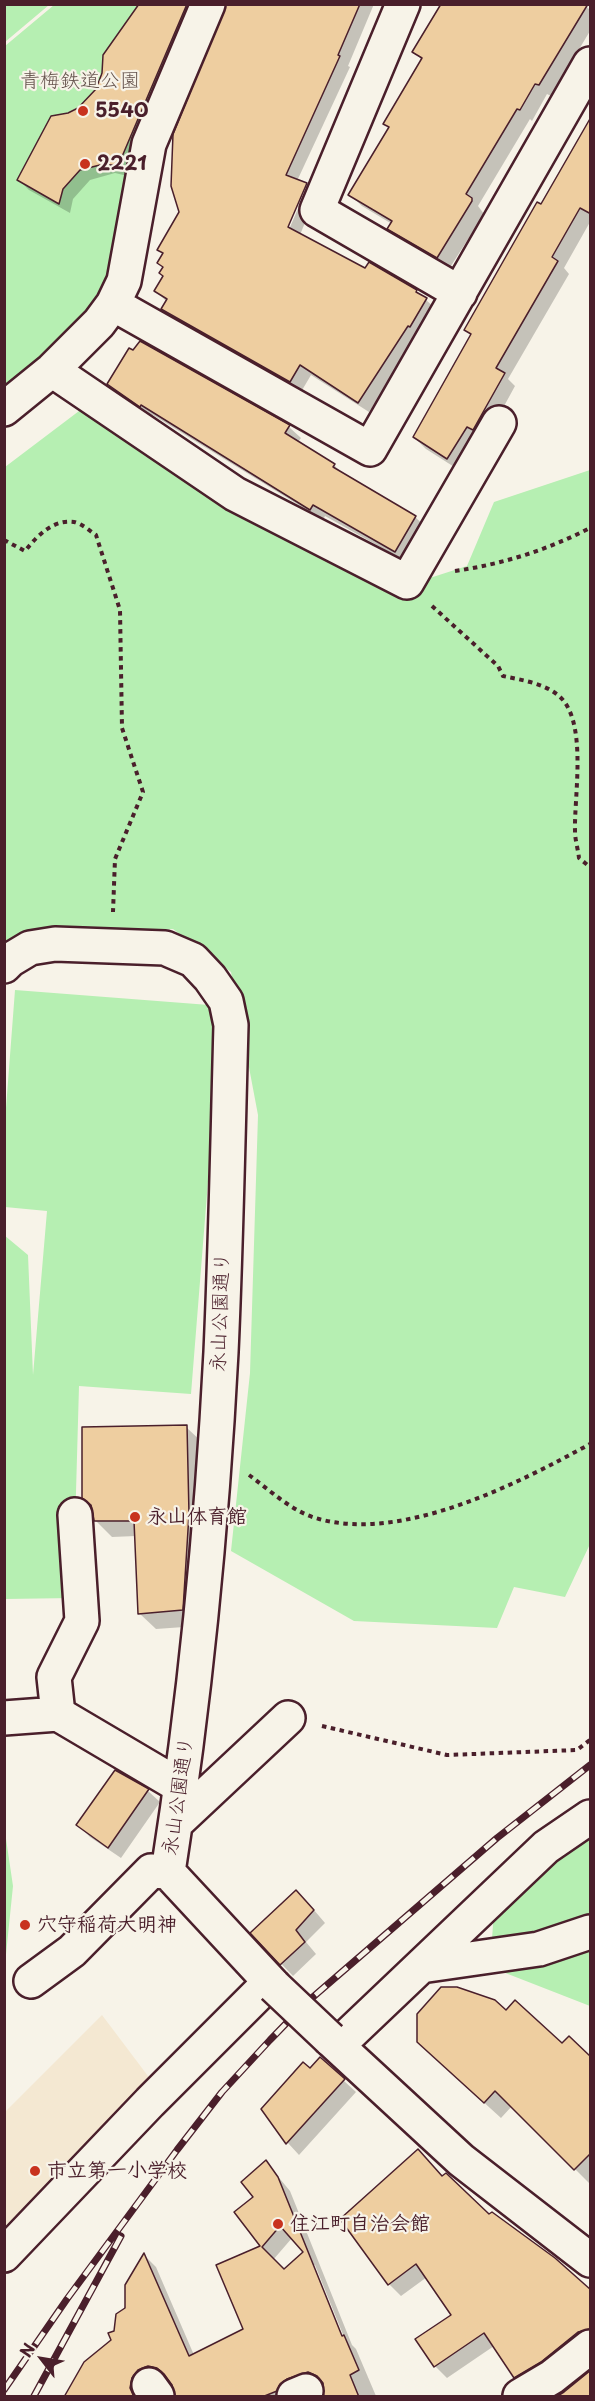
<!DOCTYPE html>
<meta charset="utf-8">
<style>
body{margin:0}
#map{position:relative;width:595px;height:2401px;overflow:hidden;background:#f7f3e8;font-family:"Playpen Sans",sans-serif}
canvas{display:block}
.frame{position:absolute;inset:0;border:6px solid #4a1f2b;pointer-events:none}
.north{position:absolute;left:12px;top:2329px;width:60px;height:60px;-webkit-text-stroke:4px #f7f3e8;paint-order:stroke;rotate:301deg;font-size:16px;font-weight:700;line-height:24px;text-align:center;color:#4a1f2b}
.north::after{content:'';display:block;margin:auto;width:21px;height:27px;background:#4a1f2b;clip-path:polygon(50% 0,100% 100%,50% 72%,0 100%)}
</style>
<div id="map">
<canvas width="595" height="2401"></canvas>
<div class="frame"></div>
<div class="north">N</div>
</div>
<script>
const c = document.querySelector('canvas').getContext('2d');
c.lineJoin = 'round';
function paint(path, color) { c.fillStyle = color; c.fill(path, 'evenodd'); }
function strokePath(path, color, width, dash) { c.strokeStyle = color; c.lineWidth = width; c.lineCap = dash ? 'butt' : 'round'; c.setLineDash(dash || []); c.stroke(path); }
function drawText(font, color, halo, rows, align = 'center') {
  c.font = font + ' "Playpen Sans","Klee One",sans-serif'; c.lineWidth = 4.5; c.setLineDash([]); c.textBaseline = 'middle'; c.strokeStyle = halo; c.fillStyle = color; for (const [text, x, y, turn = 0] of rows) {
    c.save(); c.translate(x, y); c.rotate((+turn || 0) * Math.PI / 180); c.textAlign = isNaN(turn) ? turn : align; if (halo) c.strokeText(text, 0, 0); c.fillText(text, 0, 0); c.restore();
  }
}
paint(new Path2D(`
 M102,2015l52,69 -149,146v-118z`), '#f4e8d2');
paint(new Path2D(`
 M5,4h44v1l-44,37z
 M54,5h140l-86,278c-27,47 -61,71 -103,104v-341z
 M83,408l322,178 62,-20 27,-64 96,-32v1074l-25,53 -51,-10 -17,41 -143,-7 -123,-70 19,-178 8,-258 -27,-143 -58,-43 -168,12v-474z
 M15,990l207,16 -31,388 -112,-8 -6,212 -68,1 -1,-364 24,20 5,120 14,-164 -42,-4v-86z
 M590,1814v192l-100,-39 6,-84z
 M5,1832l8,54 -8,78 -1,-132z`), '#b6efb2');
paint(new Path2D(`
 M141,4h62l-75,172 -13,-3 -25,7 -17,19 -3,14 -41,-23 -10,-10 49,-65 11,-5 18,-20z
 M228,4h146l-26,62 2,1 -53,114 9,4 10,10 -16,40 66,35 50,21 20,18 -67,103 -58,-37 -10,17 -128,-73 -10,-10 4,-7 -11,-11 9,-14 -1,-23 -5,-5 22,-36zM303,188h4l-20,46 -3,-1z
 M584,4l6,6v21l-39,65 -4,-2 -15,27 -2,-2 -52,87 6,8 -35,55 -48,-28 -12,-12 3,-5 -30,-18 -12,-11 40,-67 -5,-4 37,-64 -8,-8z
 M590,120v102l-26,46 5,6 -61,105 7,7 -30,55 -26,29 -33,-21 -12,-12 58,-102 -6,-6z
 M108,384l181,43 12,11 -3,4 36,23 10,10 71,42 12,11 -20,34 -82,-46 -2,4 -170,-105 -1,2 -32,-21z
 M186,1427l17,16 -5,183 -42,3 -17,-16 -3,-77 -24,1 -16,-16z
 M148,1791l12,11 -39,56 -31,-21 -12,-12z
 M308,1903l17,20 -19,19 10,12 -23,22 -41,-43z
 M506,2012l84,47v125l-78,-78 -11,12 -66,-60z
 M320,2059l36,33 -57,63 -11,-12 -25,-34 47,-39z
 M266,2162l24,29 62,154 4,4 20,47h-51v-11l-3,-1 -10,1 -21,11h-114l-8,-17 -9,-1 -18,18h-73l43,-55 32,-86 12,12 38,88 51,-25 -27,-64 45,-19 -27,-35 20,-15zM292,2238l13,14 -21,19 -11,-11zM312,2265h3l31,77 -3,2z
 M443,2178l46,38 101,75v53l-63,45 -12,-12 -21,-31 -47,32 -12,-12 18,-51 -26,-38 -26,19 -12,-12z`), '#0003');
const building = new Path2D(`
 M139,4h48l-69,162 -14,-2 -24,6 -17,19 -4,15 -42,-24 34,-64 17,-3 10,-5 18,-19 6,-16 1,-18z
 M226,4h134l-22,51 2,1 -54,119 21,8 -19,44 77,41 4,-6 48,28 -1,2 11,6 -17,29 -2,-1 -50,77 -58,-38 -10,17 -129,-73 6,-10 -13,-8 9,-15 -4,-3 4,-6 -6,-4 6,-10 -6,-3 22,-38 -8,-26 2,-52z
 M441,4h147l-49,81 -4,-1 -15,26 -3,-1 -51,85 6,4v3l-35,57 -50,-29 5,-8 -44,-26 41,-68 -6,-3 39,-66 -10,-6z
 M591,117v97l-11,-6 -28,49 6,4 -62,107 9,5 -32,57 -6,-3 -20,32 -34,-22 58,-103 -7,-4 73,-128 4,2z
 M140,341l150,84 -5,8 50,31 -2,3 83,49 -21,36 -82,-47 -3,5 -169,-105 -1,2 -33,-23 22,-36 4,2z
 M187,1425l2,89 -6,96 -45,4 -4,-93h-40l-3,-16 -9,-7v-71z
 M115,1770l34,19 -41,59 -32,-23z
 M296,1890l18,20 -18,20 9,12 -25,23 -30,-32z
 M441,1987h16l38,13 11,10 9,-10 47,43 7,-7 22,21v96l-17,17 -79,-79 -11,12 -67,-61v-28z
 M320,2057l25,22 -59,65 -25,-35 42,-47 7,6z
 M418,2149l24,27 4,-3 43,41 3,-2 63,46 36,32v39l-13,3 -37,30 -27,16 -30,-45 -50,34 -19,-28 36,-24 -35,-51 -28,21 -48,-66z
 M266,2160l12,17 64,159 2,-1 15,35 -9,5 9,22h-36v-14l-6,-7 -9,-4 -21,7 -7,5 -3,7 -15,6h-87l-3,-12 -8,-11 -7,-6 -9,-2 -10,4 -6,8 -2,10 4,9h-70l20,-35 27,-22 -3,-7 6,-2 2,-17 9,-6v-23l19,-32 45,103 54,-27 -27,-64 44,-19 -26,-34 19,-15 -12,-15zM280,2226l23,26 -19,17 -22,-22z
 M591,2370v27h-35l8,-5z`);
paint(building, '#eecea0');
strokePath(building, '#4a1f2b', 1.5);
const minor = new Path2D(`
 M403,4l-86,206 143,83
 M113,304l257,145 220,-385
 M52,370l183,124 172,88 92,-159
 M4,409l48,-39 47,-47 14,-19 11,-23 25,-137 59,-140
 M4,966l6,-6 20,-12 25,-4 110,4 28,12 17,18 16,23 5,24c-3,109 -5,218 -10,327 -9,174 -26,348 -53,520
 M58,1714l-4,-37 28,-56 -7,-106
 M4,1718l54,-4 122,72
 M176,1823l112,-105
 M421,1966l118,-17 51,-17
 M31,1981l41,-30 79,-80 17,1 106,114
 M330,2039l131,121 129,100
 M338,2045l208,-198 44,-30
 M4,2255l146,-153 120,-120
 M149,2385l8,11
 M294,2396l12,-5
 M520,2396l32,-19 38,-30`);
strokePath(minor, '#4a1f2b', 38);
strokePath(new Path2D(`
 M4,540l21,11c12,-15 28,-32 49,-29 7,1 16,9 22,13l24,75 2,118 21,64 -28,67 -2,53
 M455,571c48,-7 92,-21 135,-43
 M432,606l66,60 5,10c18,4 41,7 56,20 29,25 15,100 16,135 0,9 3,18 4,27l11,9
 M249,1475c22,16 43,37 70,44 85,23 198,-35 271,-75
 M322,1726l125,29 130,-5 13,-10`), '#4a1f2b', 4, [4.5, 4.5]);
strokePath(minor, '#f7f3e8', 33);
const rail = new Path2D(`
 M4,2390l63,-91 110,-149 45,-58 48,-52 36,-37 191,-165 93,-73
 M34,2396l87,-160`);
strokePath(rail, '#4a1f2b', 7);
strokePath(rail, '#f7f3e8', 4.5, [14]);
const minorBridge = new Path2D(`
 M274,1986l56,53`);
strokePath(minorBridge, '#4a1f2b', 38, []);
strokePath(minorBridge, '#f7f3e8', 33);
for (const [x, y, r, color] of [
 [83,111,6,"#c8321e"],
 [85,164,6,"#c8321e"],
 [135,1517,6,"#c8321e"],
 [25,1925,6,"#c8321e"],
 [35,2171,6,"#c8321e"],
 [278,2224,6,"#c8321e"]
]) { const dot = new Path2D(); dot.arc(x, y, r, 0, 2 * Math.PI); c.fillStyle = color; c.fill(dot); strokePath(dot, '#f7f3e8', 2); }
drawText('20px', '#65534d', '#f7f3e8', [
 ["青梅鉄道公園",80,81]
]);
drawText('bold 20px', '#4a1f2b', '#f7f3e8', [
 ["5540",95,111],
 ["2221",97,164],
 ["永山体育館",147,1517],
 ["穴守稲荷大明神",37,1925],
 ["市立第一小学校",47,2171],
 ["住江町自治会館",290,2224]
], 'left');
drawText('20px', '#4a1f2b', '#f7f3e8', [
 ["永山公園通り",221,1312,-88],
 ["永山公園通り",179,1796,-82]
]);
</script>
